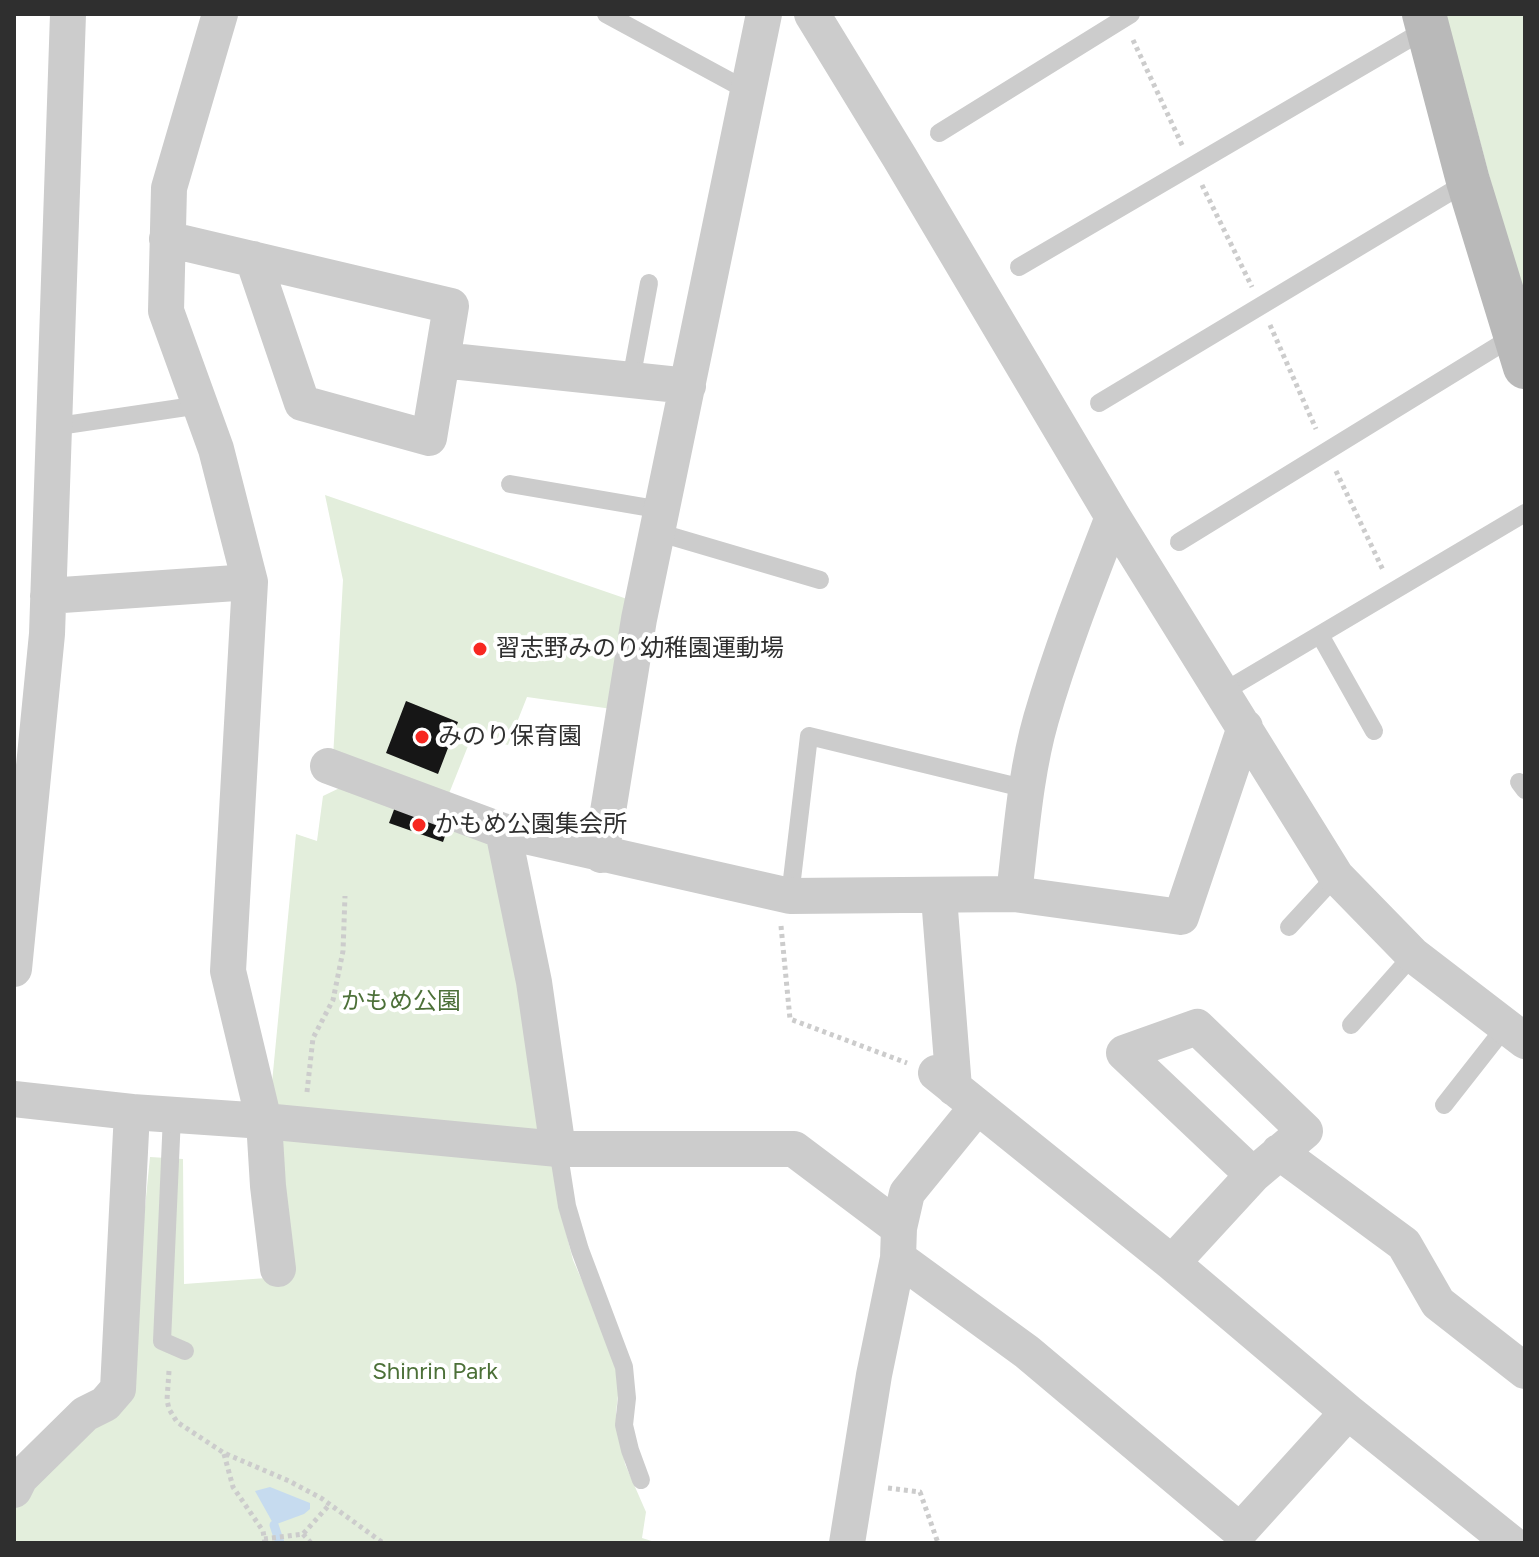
<!DOCTYPE html>
<meta charset="utf-8">
<style>
body{margin:0}
#map{position:relative;width:1539px;height:1557px;overflow:hidden;background:#fff;font-family:Figtree,sans-serif}
canvas{display:block}
.frame{position:absolute;inset:0;border:16px solid #2f2f2f;pointer-events:none}
</style>
<div id="map">
<canvas width="1539" height="1557"></canvas>
<div class="frame"></div>
</div>
<script>
const c = document.querySelector('canvas').getContext('2d');
c.lineJoin = 'round';
function paint(path, color) { c.fillStyle = color; c.fill(path, 'evenodd'); }
function strokePath(path, color, width, dash) { c.strokeStyle = color; c.lineWidth = width; c.lineCap = dash ? 'butt' : 'round'; c.setLineDash(dash || []); c.stroke(path); }
function drawText(font, color, halo, rows, align = 'center') {
  c.font = font + ' Figtree,"Noto Sans JP",sans-serif'; c.lineWidth = 8; c.setLineDash([]); c.textBaseline = 'middle'; c.strokeStyle = halo; c.fillStyle = color; for (const [text, x, y, turn = 0] of rows) {
    c.save(); c.translate(x, y); c.rotate((+turn || 0) * Math.PI / 180); c.textAlign = isNaN(turn) ? turn : align; if (halo) c.strokeText(text, 0, 0); c.fillText(text, 0, 0); c.restore();
  }
}
paint(new Path2D(`
 M1446,14h79v272l-5,5z
 M325,495l305,105 -18,109 -85,-12 -19,48 -36,-9 -26,65 -113,-43 10,-178z
 M350,783l146,62 45,282 -6,10 -254,-23 -10,-21 25,-259 21,7 6,-45z
 M282,1133l262,27 12,9 8,56 9,35 24,55 20,56 2,17 -3,24 9,52 21,48 -4,26 16,5h-644v-33l13,-29 100,-92 23,-232 33,2 1,125 110,-8 -9,-75z`), '#e3eedc');
paint(new Path2D(`
 M270,1487l40,16v6l-6,5 -30,11 -19,-34z`), '#c6dbef');
strokePath(new Path2D(`
 M274,1525l6,18`), '#c6dbef', 9);
paint(new Path2D(`
 M406,701l52,21 -20,52 -52,-21z
 M395,807l53,20 -5,15 -54,-19z`), '#161616');
strokePath(new Path2D(`
 M1133,40l50,107
 M1202,185l50,102
 M1270,325l46,104
 M1336,471l47,99
 M781,926l9,93 117,44
 M307,1092l6,-54 20,-38 10,-49 2,-55
 M169,1371l-2,29 2,9 8,13 47,31 65,28 32,17 62,45
 M224,1454l9,33 30,44 2,12
 M888,1488l32,4 18,51
 M303,1534l8,9
 M264,1539l39,-5 27,-30`), '#ccc', 5, [4, 4]);
strokePath(new Path2D(`
 M606,14l142,77
 M939,133l192,-119
 M1019,267l409,-239
 M631,380l18,-97
 M1099,403l368,-221
 M52,427l148,-22
 M510,484l152,26
 M657,532l163,48
 M1179,542l335,-206
 M1320,635l54,96
 M1223,692l302,-179
 M1519,782l6,8
 M790,896l19,-160 218,53
 M1289,927l47,-51
 M1351,1025l62,-70
 M1444,1105l62,-79
 M172,1116l-10,225 23,10
 M558,1149l9,57 13,44 44,117 3,31 -3,27 6,25 11,30`), '#ccc', 18);
strokePath(new Path2D(`
 M220,14l-51,174 -3,123 50,138 34,133 -22,389 36,150 4,65 10,83
 M812,14l88,144 213,359 223,359 77,79 112,86
 M167,239l284,67 -22,132 -127,-35 -49,-144
 M442,360l246,26
 M48,596l202,-14
 M328,766l175,65 287,65 224,-2 167,23 64,-190
 M503,831l31,151 24,167h236l105,79
 M601,855l38,-236 125,-605
 M1014,894c7,-57 11,-119 27,-175 20,-69 46,-135 72,-202
 M939,897l15,191
 M14,969l33,-335 21,-620
 M14,1099l118,13
 M1279,1152l125,92 34,59 87,68
 M898,1258l129,94 213,179 108,-119 -176,-149 -236,-190
 M1172,1263l81,-88 52,-44 -108,-104 -73,26 129,122
 M1348,1412l163,131
 M14,1490l6,-12 65,-64 20,-10 13,-15 14,-277 132,9 294,28
 M847,1543l27,-168 24,-117 1,-30 8,-35 70,-86`), '#ccc', 36);
strokePath(new Path2D(`
 M1424,14l44,167 57,186`), '#b9b9b9', 44);
for (const [x, y, r, color] of [
 [480,649,8,"#f72721"],
 [422,737,8,"#f72721"],
 [419,825,8,"#f72721"]
]) { const dot = new Path2D(); dot.arc(x, y, r, 0, 2 * Math.PI); c.fillStyle = color; c.fill(dot); strokePath(dot, '#fff', 3); }
drawText('24px', '#2f2f2f', '#fff', [
 ["習志野みのり幼稚園運動場",496,649],
 ["みのり保育園",438,737],
 ["かもめ公園集会所",435,825]
], 'left');
drawText('24px', '#4c7038', '#fff', [
 ["かもめ公園",401,1002],
 ["Shinrin Park",435,1372]
]);
</script>
